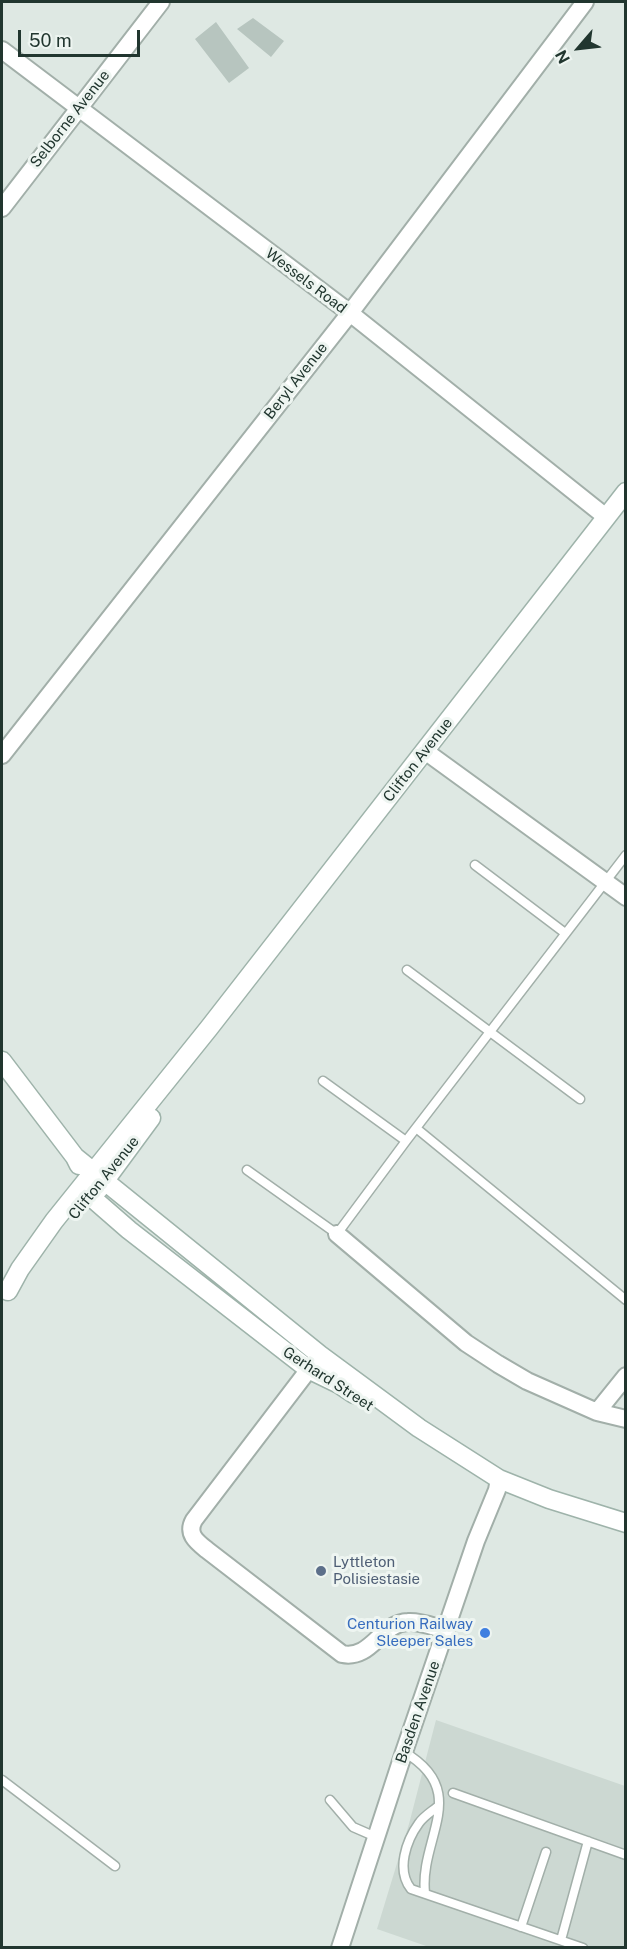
<!DOCTYPE html>
<style>
body{margin:0}
#map{position:relative;width:627px;height:1949px;overflow:hidden;background:#dee8e3;font-family:"Public Sans",sans-serif}
canvas{display:block}
.frame{position:absolute;inset:0;border:3px solid #21362f;pointer-events:none}
.north{position:absolute;left:549px;top:18px;width:60px;height:60px;-webkit-text-stroke:4px #eef5f1;paint-order:stroke;rotate:242deg;font-size:16px;font-weight:700;line-height:24px;text-align:center;color:#21362f}
.north::after{content:'';display:block;margin:auto;width:21px;height:27px;background:#21362f;clip-path:polygon(50% 0,100% 100%,50% 72%,0 100%)}
.scale{position:absolute;left:18px;top:30px;width:122px;height:27px;box-sizing:border-box;border:3px solid #21362f;border-top:0;padding-left:8px;font-size:18px;line-height:21px;white-space:nowrap;color:#21362f;-webkit-text-stroke:4px #eef5f1;paint-order:stroke}
</style>
<div id="map">
<canvas width="627" height="1949"></canvas>
<div class="frame"></div>
<div class="north">N</div>
<div class="scale">50 m</div>
</div>
<script>
const c = document.querySelector('canvas').getContext('2d');
c.lineJoin = 'round';
function paint(path, color) { c.fillStyle = color; c.fill(path, 'evenodd'); }
function strokePath(path, color, width, dash) { c.strokeStyle = color; c.lineWidth = width; c.lineCap = dash ? 'butt' : 'round'; c.setLineDash(dash || []); c.stroke(path); }
function drawText(font, color, halo, rows, align = 'center') {
  c.font = font + ' "Public Sans",sans-serif'; c.lineWidth = 6; c.setLineDash([]); c.textBaseline = 'middle'; c.strokeStyle = halo; c.fillStyle = color; for (const [text, x, y, turn = 0] of rows) {
    c.save(); c.translate(x, y); c.rotate((+turn || 0) * Math.PI / 180); c.textAlign = isNaN(turn) ? turn : align; if (halo) c.strokeText(text, 0, 0); c.fillText(text, 0, 0); c.restore();
  }
}
paint(new Path2D(`
 M436,1720l189,66v161h-196l-52,-18 32,-105z`), '#ccd8d2');
paint(new Path2D(`
 M253,18l31,23 -13,16 -34,-28z
 M216,22l33,46 -20,15 -34,-44z`), '#b7c5bf');
const lane = new Path2D(`
 M475,865l90,68
 M407,970l173,129
 M323,1081l83,60
 M416,1128l210,172
 M247,1170l90,64 69,-93 220,-286
 M404,1752c68,40 15,86 21,141
 M2,1780l113,86
 M453,1793l173,62
 M330,1800l23,27 23,10
 M437,1807c-6,5 -13,9 -18,16 -13,18 -23,47 -8,66l172,59
 M521,1927l25,-75
 M561,1940l27,-99`);
const street = new Path2D(`
 M2,50l348,263 256,204
 M2,208l159,-206
 M425,751l201,146
 M2,755l348,-442 235,-311
 M337,1234l129,109 32,21 29,17 70,31 29,7
 M316,1360l-122,160c-8,14 3,22 13,30l135,104c30,6 38,-31 66,-32 13,-1 26,5 38,8
 M597,1412l29,-36
 M340,1948l64,-196 72,-211 21,-51 2,-11`);
const secondary = new Path2D(`
 M2,1061l73,96 4,8
 M75,1157l245,198 99,73 80,51 50,20 77,24
 M98,1190l53,-72
 M90,1196l39,34 179,139 31,15 15,10
 M8,1291l12,-22 34,-48 155,-193 417,-536`);
strokePath(lane, '#a2afa9', 11);
strokePath(street, '#a2afa9', 20);
strokePath(secondary, '#9eb3aa', 21);
strokePath(lane, '#fff', 8);
strokePath(street, '#fff', 16);
strokePath(secondary, '#fff', 18);
for (const [x, y, r, color] of [
 [321,1571,6,"#5c6f8a"],
 [485,1633,6,"#3f7fe0"]
]) { const dot = new Path2D(); dot.arc(x, y, r, 0, 2 * Math.PI); c.fillStyle = color; c.fill(dot); strokePath(dot, '#eef5f1', 2); }
drawText('15px', '#21362f', '#eef5f1', [
 ["Selborne Avenue",70,119,-52],
 ["Wessels Road",306,281,37],
 ["Beryl Avenue",296,381,-52],
 ["Clifton Avenue",418,760,-52],
 ["Clifton Avenue",104,1178,-51],
 ["Gerhard Street",328,1379,33],
 ["Basden Avenue",418,1712,-71]
]);
drawText('15px', '#4e5e75', '#eef5f1', [
 ["Lyttleton",333,1562],
 ["Polisiestasie",333,1579]
], 'left');
drawText('15px', '#366cbe', '#eef5f1', [
 ["Centurion Railway",473,1624],
 ["Sleeper Sales",473,1641]
], 'right');
</script>
